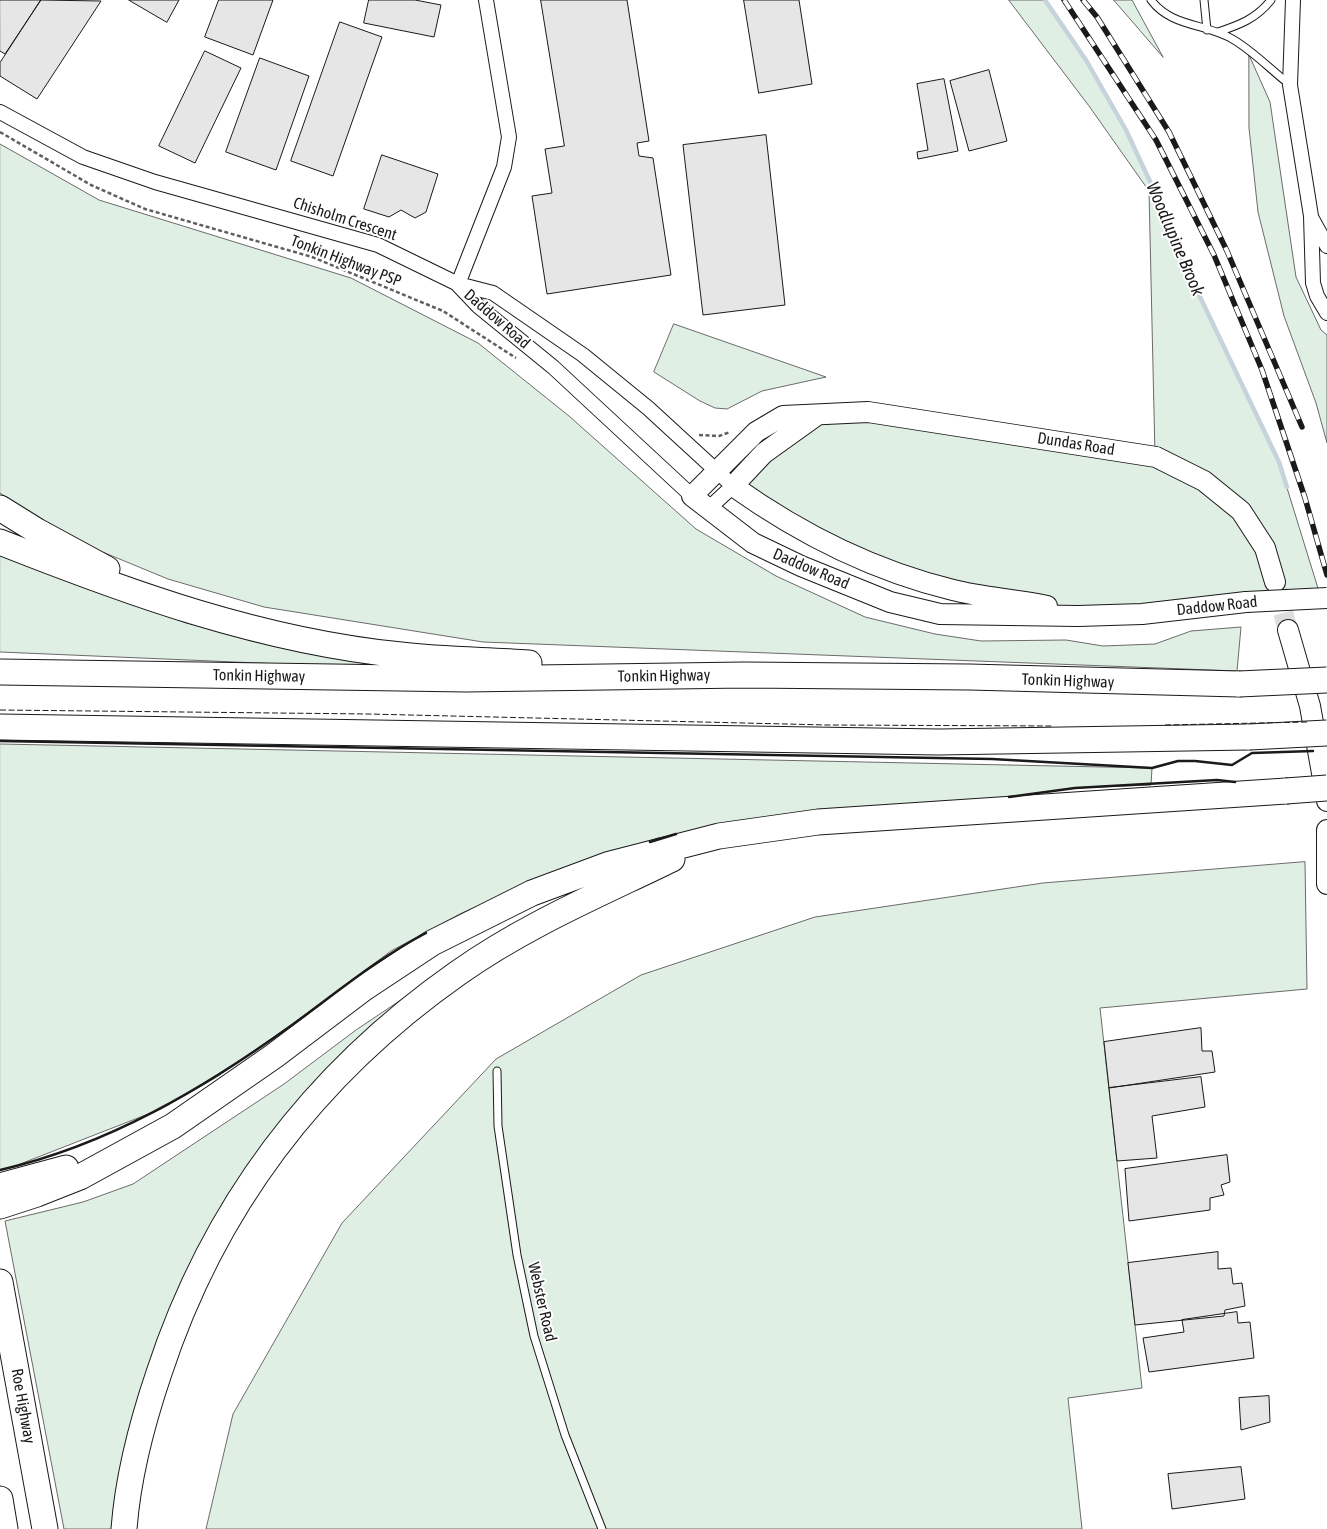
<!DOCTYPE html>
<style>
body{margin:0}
canvas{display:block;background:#fff}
</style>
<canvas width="1327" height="1529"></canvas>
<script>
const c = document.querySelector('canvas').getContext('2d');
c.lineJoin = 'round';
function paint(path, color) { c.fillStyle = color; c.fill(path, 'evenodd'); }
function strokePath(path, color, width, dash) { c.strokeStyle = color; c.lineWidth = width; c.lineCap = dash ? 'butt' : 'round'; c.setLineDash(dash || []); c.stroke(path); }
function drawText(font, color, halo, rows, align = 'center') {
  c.font = font + ' "Asap Condensed",sans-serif'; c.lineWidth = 4; c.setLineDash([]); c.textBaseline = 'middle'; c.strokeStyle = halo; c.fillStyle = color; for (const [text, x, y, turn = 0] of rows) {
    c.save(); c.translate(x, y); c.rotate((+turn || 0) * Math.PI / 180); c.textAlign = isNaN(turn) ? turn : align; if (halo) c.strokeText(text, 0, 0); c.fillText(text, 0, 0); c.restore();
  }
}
const green = new Path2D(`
 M1009,0h36l41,60 40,70 28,60 15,42 110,230 42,136 -243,18 -186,-44 -159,-86 84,-71 338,41 -6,-265 -60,-85z
 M1114,0h18l31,57z
 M1249,55l21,47 26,175 25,53 6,5v108l-11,-40 -32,-87 -26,-104 -9,-84z
 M0,144l99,56 252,78 127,65 91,73 127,113 80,47 89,41 70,17 46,7 85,-1 37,6 52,-2 36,-13 50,-4 -4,44 -754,-29 -219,-35 -96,-28 -97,-40 -71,-46z
 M674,324l152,53 -64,14 -35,18 -12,-1 -15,-7 -46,-29z
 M0,551l186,72 213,46 -399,-17z
 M0,744l1152,24 -1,17 -76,3 -151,20 -121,7 -145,23 -95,30 -101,45 -71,38 -100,74 -76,53 -54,31 -146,57 -15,4z
 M1305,862l2,127 -207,19 42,380 -74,10 14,131h-876l27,-115 109,-191 154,-164 145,-84 174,-58 228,-34z
 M404,998l-190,238 -93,293h-57l-59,-308 78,-19 50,-18 151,-100 72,-54z`);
paint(green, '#e0efe3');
strokePath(green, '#6a6a6a', 1);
strokePath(new Path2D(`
 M1045,0l41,60 40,70 28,60 15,42 110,230 8,25`), '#c6d2dc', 4.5);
const building = new Path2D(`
 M0,0h41l-36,54 -5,-3z
 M41,0l60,1 -64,98 -37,-23v-13z
 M129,0h50l-12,22z
 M219,0h54l-20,55 -48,-18z
 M369,0h46l26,5 -7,32 -70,-14z
 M541,0h86l22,141 -12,2 2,13 14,2 18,117 -124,19 -15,-98 20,-3 -7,-44 19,-3z
 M744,0h55l13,84 -53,9z
 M340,22l42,15 -49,139 -42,-15z
 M205,51l36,17 -46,95 -36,-17z
 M260,58l49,18 -33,94 -50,-18z
 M989,70l18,71 -38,10 -19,-70z
 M944,79l14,72 -40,8 -1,-7 11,-2 -11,-66z
 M766,135l19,170 -82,10 -20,-170z
 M382,155l56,19 -12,38 -11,6 -14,-8 -12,7 -25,-8z
 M1201,1028l1,23h10l3,21 -106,16 -5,-46z
 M1201,1077l4,30 -53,9 5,42 -40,3 -8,-73z
 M1227,1155l3,27 -9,3 3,10 -14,3v12l-81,11 -4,-52z
 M1218,1252v17l13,-1 2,16 9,-1 3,23 -20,4 -1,6 -89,9 -7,-62z
 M1237,1312l1,11 12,-1 4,36 -105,14 -6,-34 41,-6 -2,-12z
 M1269,1396l1,26 -29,8 -2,-32z
 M1241,1467l4,32 -73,10 -4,-35z`);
paint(building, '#e6e6e6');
strokePath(building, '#1a1a1a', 1);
strokePath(new Path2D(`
 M1275,584l13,46`), '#ddd', 20, [20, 10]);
const lane = new Path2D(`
 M1151,0c21,28 56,23 83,40 20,12 37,30 55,44
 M1204,0l3,30
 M1218,32c21,-7 38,-13 53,-32
 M497,1071l1,55 19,129 17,81 31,99 37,94`);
const street = new Path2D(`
 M1293,0l-3,85 21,131 2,67 4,13 10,17
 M0,112l83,45 72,25 223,63 80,39 35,9 90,62 65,53 85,78 -26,24
 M1312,219l15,27
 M458,284l46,-117 5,-30 -23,-137
 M458,285l20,21 75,61 139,129`);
const secondary = new Path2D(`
 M817,415l-53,38 -31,33c66,47 142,85 220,104 31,8 63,9 94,16
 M1246,602l-104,12 -64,2 -138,-2 -50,-12 -89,-36 -48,-23 -61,-47 64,-64 27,-16 85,-4 288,45 48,24 37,30 24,37 10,34
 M1288,630l22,76 17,95
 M1327,830v54`);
const highway = new Path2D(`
 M0,508l37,23 70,38
 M0,542c129,51 261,99 401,113 42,5 86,5 128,8
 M0,672l466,7 278,-4 225,2 270,7
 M0,727l939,15 310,-5
 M0,1186l66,-18
 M0,1206l37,-12 43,-17 93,-51 101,-70 90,-68 68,-45 100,-50 78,-29 109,-28 99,-14 468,-31
 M0,1282l45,247
 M0,1499l5,30
 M124,1529c4,-53 18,-106 35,-156 55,-168 155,-299 299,-400 66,-47 142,-79 214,-114`);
strokePath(lane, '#1a1a1a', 9);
strokePath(street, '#1a1a1a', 16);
strokePath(secondary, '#1a1a1a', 22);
strokePath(highway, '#1a1a1a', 27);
strokePath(new Path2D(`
 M0,132l91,53 54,24 167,48 131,54 73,47
 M699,435l20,1 11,-4`), '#5f5f5f', 2.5, [4, 2.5]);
strokePath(lane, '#fff', 7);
strokePath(street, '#fff', 14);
strokePath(secondary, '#fff', 20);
strokePath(highway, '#fff', 25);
const rail = new Path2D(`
 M1064,0l92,140 58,115 48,115 43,128 22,77
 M1083,0l14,17 72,115 58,119 75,176`);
strokePath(rail, '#1a1a1a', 5.5);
strokePath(rail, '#fff', 4, [11]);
const secondaryBridge = new Path2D(`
 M1246,602l81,-4`);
const highwayBridge = new Path2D(`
 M1239,684l88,-4
 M1249,737l78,-4
 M1286,791l41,-3`);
strokePath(secondaryBridge, '#1a1a1a', 22, []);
strokePath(highwayBridge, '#1a1a1a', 27, []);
strokePath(secondaryBridge, '#fff', 20);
strokePath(highwayBridge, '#fff', 25);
strokePath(new Path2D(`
 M0,710l368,4 459,11 225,1
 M1165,725l142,-3`), '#1a1a1a', 1, [6, 2.5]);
strokePath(new Path2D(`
 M0,741l992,18 160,9 26,-7h17l37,4 20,-12 61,-2
 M1009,797l66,-9 142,-8 18,2
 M650,842l26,-8
 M0,1170c108,-25 203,-81 292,-145 44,-32 86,-67 134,-92`), '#1a1a1a', 2.5);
drawText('16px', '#1a1a1a', '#fff', [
 ["Chisholm Crescent",345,219,18],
 ["Tonkin Highway PSP",346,261,21],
 ["Daddow Road",497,319,41],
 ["Dundas Road",1076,444,9],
 ["Daddow Road",811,569,23],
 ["Daddow Road",1217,606,-6],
 ["Tonkin Highway",259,676,1],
 ["Tonkin Highway",664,676,-1],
 ["Tonkin Highway",1068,681,2],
 ["Webster Road",542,1302,77],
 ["Roe Highway",23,1406,80]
]);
drawText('italic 18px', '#1a1a1a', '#fff', [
 ["Woodlupine Brook",1175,239,67]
]);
</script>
